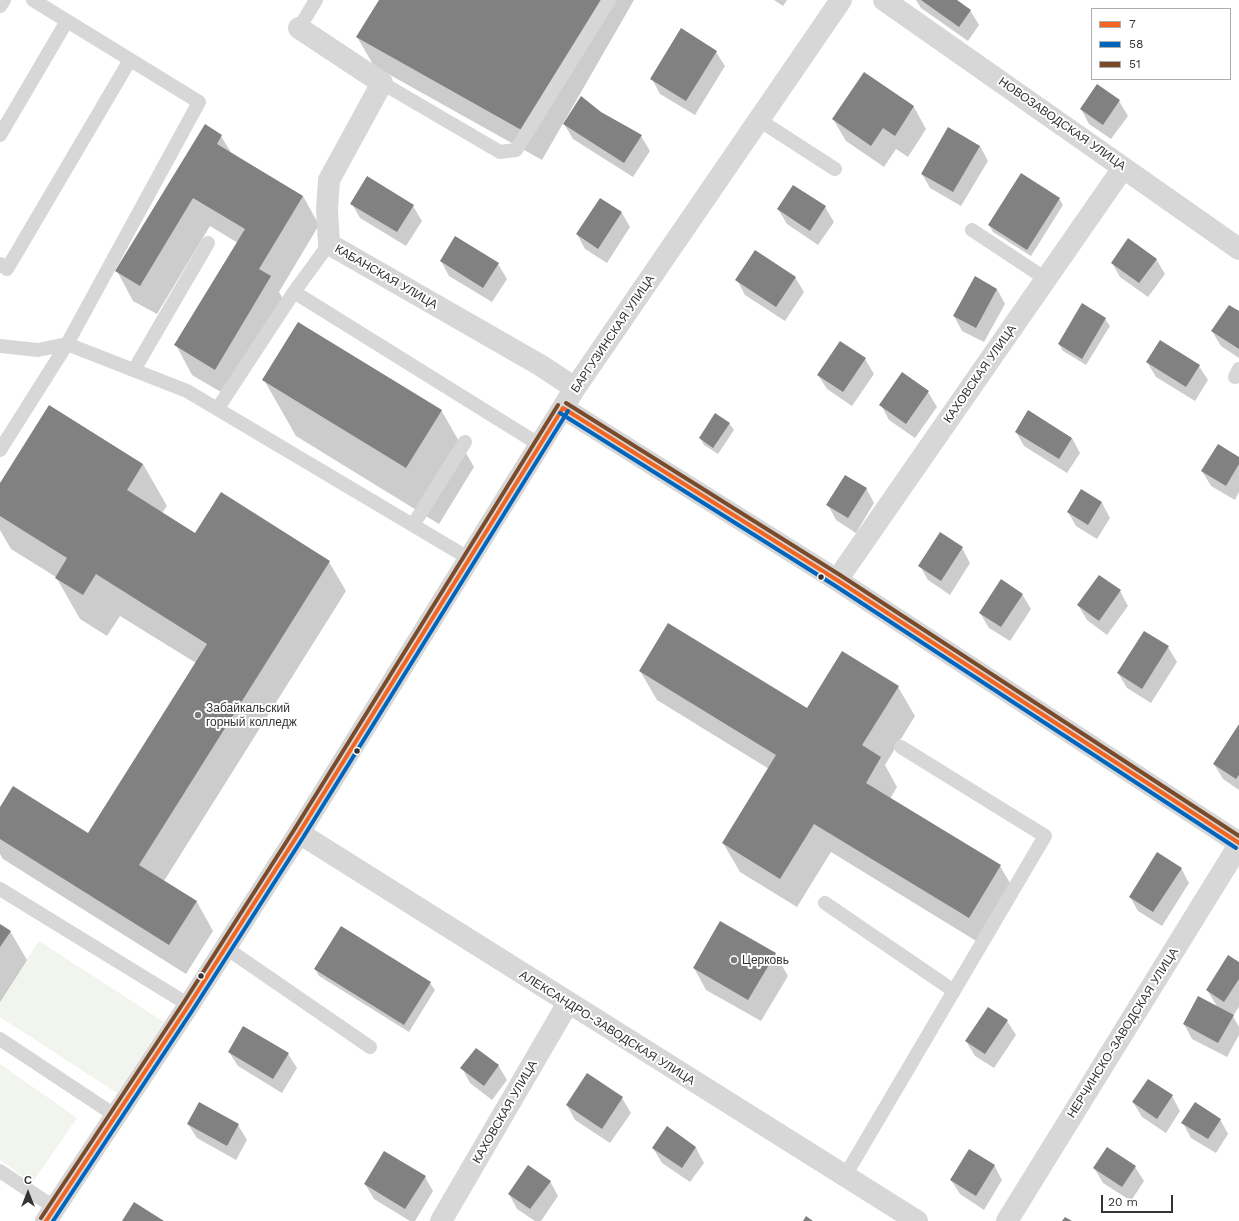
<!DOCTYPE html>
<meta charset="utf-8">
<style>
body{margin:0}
#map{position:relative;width:1239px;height:1221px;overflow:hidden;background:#fff;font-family:"Work Sans",sans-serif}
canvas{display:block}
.legend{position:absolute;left:1091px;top:8px;width:140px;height:72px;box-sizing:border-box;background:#fff;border:1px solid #adadad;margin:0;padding:5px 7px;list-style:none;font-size:12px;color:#333}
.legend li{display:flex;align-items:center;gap:8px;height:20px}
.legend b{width:20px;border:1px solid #adadad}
.north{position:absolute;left:8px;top:1173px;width:40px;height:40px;-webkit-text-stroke:3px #fff;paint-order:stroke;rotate:0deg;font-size:11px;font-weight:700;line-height:16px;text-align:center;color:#333}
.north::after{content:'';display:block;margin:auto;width:14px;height:18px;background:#333;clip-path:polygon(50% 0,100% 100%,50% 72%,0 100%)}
.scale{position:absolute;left:1101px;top:1195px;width:72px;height:18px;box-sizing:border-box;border:2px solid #333;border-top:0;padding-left:5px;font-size:12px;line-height:14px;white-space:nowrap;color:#333;-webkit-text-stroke:3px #fff;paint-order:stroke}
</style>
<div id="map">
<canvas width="1239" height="1221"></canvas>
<ul class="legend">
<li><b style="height:5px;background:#f26522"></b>7</li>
<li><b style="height:5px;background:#0065bd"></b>58</li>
<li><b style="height:5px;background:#7a4b2a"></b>51</li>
</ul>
<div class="north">С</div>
<div class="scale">20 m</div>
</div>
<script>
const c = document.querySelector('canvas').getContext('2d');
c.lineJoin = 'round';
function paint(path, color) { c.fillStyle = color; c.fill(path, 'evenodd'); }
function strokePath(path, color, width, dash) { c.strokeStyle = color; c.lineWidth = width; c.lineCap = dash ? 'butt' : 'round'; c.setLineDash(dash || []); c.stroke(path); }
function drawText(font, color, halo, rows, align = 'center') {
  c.font = font + ' "Work Sans",sans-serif'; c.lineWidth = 4; c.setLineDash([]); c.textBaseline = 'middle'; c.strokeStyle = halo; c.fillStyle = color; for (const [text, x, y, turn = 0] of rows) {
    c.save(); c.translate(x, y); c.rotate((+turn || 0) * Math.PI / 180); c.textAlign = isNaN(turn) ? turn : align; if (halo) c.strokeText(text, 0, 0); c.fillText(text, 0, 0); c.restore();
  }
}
paint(new Path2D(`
 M39,941l125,81 -47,71 -117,-76v-17z
 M0,1064l77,54 -45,65 -32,-23z`), '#f1f5ed');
paint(new Path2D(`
 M380,0h254l-92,160 -168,-94 -17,-29z
 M774,0h13l-4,6z
 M916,0h40l14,10 9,15 -11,16 -47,-33z
 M716,52l9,14 -30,49 -35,-21 -8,-15z
 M864,74l50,33 12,22 -18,28 -12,-8 -12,18 -38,-26 -13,-22z
 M1119,101l9,15 -17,23 -22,-15 -8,-15z
 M564,124l77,12 9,15 -17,26 -60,-38z
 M221,136l11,18 71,42 16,29 -40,67 8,14 -56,92 -39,-23 -16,-30 62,-102 -28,-17 -53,88 -24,-13 -16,-30z
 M980,146l8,15 -27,45 -31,-18 -8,-14z
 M1059,198l4,7 -32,51 -38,-24 -4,-7z
 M352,204l61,2 9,15 -16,25 -46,-28z
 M825,207l9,15 -16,23 -31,-21 -9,-15z
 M622,213l8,14 -23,36 -22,-14 -8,-15z
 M456,238l42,26 9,15 -15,23 -43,-26 -8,-15z
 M1156,259l9,15 -17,23 -28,-20 -8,-14z
 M795,277l9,15 -19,29 -40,-26 -8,-15z
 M997,289l8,15 -21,38 -22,-11 -8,-15z
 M1239,313v45l-18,-12 -9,-15z
 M1105,319l5,7 -24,39 -23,-14 -4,-7z
 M865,359l9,15 -22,32 -25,-17 -9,-14z
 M1147,362l52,4 9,14 -13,21 -39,-24z
 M902,374l26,18 9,15 -22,31 -26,-18 -8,-15z
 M264,380l177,30 33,57 -35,57 -143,-88z
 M729,423l5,7 -16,24 -14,-9 -4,-7z
 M1016,432l56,6 8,15 -13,20 -43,-27z
 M1239,458v34l-4,8 -24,-14 -9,-15z
 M143,464l24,42 -5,7 34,21 133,28 17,29 -182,290 33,21 16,29 -27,43 -183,-115 -3,-5v-45l88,25 108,-171 -76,-47 -13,20 -27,-17 -24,-42 -45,-28 -11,-19v-45z
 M866,488l8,15 -18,30 -20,-13 -8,-15z
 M1081,490l21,13 8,15 -13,21 -21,-13 -8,-14z
 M962,548l8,15 -20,32 -22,-15 -8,-14z
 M1120,591l8,15 -21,29 -20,-15 -9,-15z
 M1022,594l9,15 -21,32 -21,-13 -9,-15z
 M1168,647l9,15 -26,41 -24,-15 -9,-15z
 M640,671l168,38 90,-22 17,29 -30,49 12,22 -7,12 110,67 17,29 -31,52 -155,-95 -34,55 -57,-35 -17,-29 46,-74 -112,-69z
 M1239,727v63l-16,-11 -9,-15z
 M1181,868l8,15 -27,43 -24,-15 -8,-14z
 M0,925l10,6 17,29 -27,42z
 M775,954l13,22 -27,45 -55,-31 -12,-22z
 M1239,963v44l-6,9 6,11v8l-12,22 -35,-18 -8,-15 34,-16 -11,-18z
 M315,969l115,14 5,7 -26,42 -90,-56z
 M1007,1021l9,14 -22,33 -19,-12 -9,-15z
 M229,1052l59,2 9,14 -15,25 -44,-27z
 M498,1065l9,15 -15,20 -22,-17 -8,-15z
 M1172,1096l8,15 -14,22 -24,-16 -9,-15z
 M622,1098l9,15 -21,30 -35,-23 -8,-15z
 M200,1103l38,22 9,15 -11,20 -39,-22 -9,-14z
 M1220,1119l8,15 -12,19 -25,-15 -8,-15z
 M667,1128l29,20 8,15 -14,19 -28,-19 -9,-15z
 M994,1165l8,15 -18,30 -24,-16 -9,-14z
 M1135,1167l9,14 -13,20 -28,-18 -9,-15z
 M425,1177l8,14 -18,30h-5l-36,-22 -9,-15z
 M550,1181l8,15 -17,25h-6l-18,-12 -8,-15z`), '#0003');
paint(new Path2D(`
 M379,0h222l-76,132 -169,-95z
 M921,0h36l14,10 -12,17z
 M681,28l36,23 -31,50 -36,-22z
 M864,72l50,34 -19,30 -12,-8 -12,18 -39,-27z
 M1097,84l23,16 -17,25 -23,-16z
 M581,96l20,16 41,23 -18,28 -61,-39z
 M205,124l17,11 -5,9 86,52 -44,73 12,7 -56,94 -41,-25 71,-116 -52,-31 -53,88 -25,-15z
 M948,127l32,19 -27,46 -32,-18z
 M1021,173l39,25 -33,52 -39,-25z
 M367,176l47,29 -17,27 -47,-28z
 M793,185l33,21 -16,25 -33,-22z
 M600,198l22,14 -24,37 -22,-15z
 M455,236l44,27 -16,25 -43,-27z
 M1128,238l29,21 -18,24 -28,-20z
 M755,250l41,27 -20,30 -41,-27z
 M975,276l22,13 -21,39 -23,-12z
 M1082,303l24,15 -24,41 -24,-15z
 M1229,305l10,6v38l-28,-18z
 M298,322l144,88 -36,58 -144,-88z
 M1160,340l40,25 -14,22 -40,-25z
 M840,341l26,17 -23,34 -26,-17z
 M902,372l27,19 -23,33 -27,-19z
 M49,405l94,59 -16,26 68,43 26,-41 109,69 -191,304 58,36 -28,44 -169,-106v-32l13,-21 75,47 119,-189 -111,-70 -13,21 -28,-17 12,-20 -67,-42v-33z
 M1028,410l44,28 -13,21 -44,-27z
 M715,413l15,10 -17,25 -14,-10z
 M1218,444l21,13v7l-13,22 -25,-15z
 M845,475l22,13 -19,30 -22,-13z
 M1081,489l21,13 -14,23 -21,-13z
 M940,532l23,15 -22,34 -23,-15z
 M1099,575l22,15 -22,31 -22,-16z
 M1001,579l22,15 -22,33 -22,-14z
 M668,623l139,85 35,-57 57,35 -37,59 19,12 -15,26 135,82 -32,53 -155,-94 -34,55 -58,-36 54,-88 -137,-84z
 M1144,631l25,15 -27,43 -25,-16z
 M1239,724v51l-3,4 -23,-15z
 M1157,852l25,16 -29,44 -24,-15z
 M720,921l56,32 -28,47 -55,-32z
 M0,924l11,7 -11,16z
 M341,926l90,56 -27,43 -90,-56z
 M1228,955l11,7v17l-15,23 -18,-12z
 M1198,996l36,19 -16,28 -35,-19z
 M988,1007l20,13 -23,34 -20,-13z
 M243,1026l46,27 -16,26 -45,-27z
 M476,1048l23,17 -15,21 -24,-18z
 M587,1073l36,24 -21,32 -36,-24z
 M1148,1079l25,16 -16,24 -25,-17z
 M199,1102l40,22 -12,22 -40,-22z
 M1195,1102l26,17 -13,20 -27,-16z
 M667,1126l29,21 -14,21 -30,-20z
 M1107,1147l29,19 -14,21 -29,-19z
 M969,1149l26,16 -19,31 -26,-16z
 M384,1151l42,25 -21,33 -41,-25z
 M528,1165l23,16 -21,28 -22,-15z
 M134,1202l30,19h-42z
 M806,1216l7,5h-10z
 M1065,1217l7,4h-10z`), '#818181');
strokePath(new Path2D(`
 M0,6l4,-6
 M299,28l17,-28
 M382,83l118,69 16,-2 93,-150
 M759,120l76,49
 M0,135l67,-114
 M972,230l74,49
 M0,264l7,5 123,-209
 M294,292l35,-48
 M0,346l38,4 29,-6 120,47 283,168
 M134,370l74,-127
 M1235,377l4,-8
 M218,408l76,-116 246,153
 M0,450l67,-106 132,-242 -166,-102
 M413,525l52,-83
 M0,889l189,116
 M825,903l129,88
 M226,948l144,99
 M0,1039l116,77
 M0,1171l55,37
 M845,1176l200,-340 -144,-89`), '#d7d7d7', 14);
strokePath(new Path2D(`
 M884,0l355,249
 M299,28l83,55 -53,97 -2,29 2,35 211,121 35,23
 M563,408l274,172 402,263
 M837,580l286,-412
 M299,833l618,388
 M46,1221l143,-216 110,-172 276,-445 266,-388
 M441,1221l127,-218
 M1007,1221l232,-376`), '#d7d7d7', 22);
strokePath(new Path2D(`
 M563,408l274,172 402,263
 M46,1221l143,-216 110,-172 264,-425`), '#f26522', 4);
strokePath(new Path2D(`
 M560,413l274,172 402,263
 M53,1221l141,-213 110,-172 264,-425`), '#0065bd', 4);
strokePath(new Path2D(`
 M566,403l274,172 399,261
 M41,1218l143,-216 110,-172 264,-425`), '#7a4b2a', 4);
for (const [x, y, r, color] of [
 [821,577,3.5,"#333"],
 [198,715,4,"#7a7a7a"],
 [357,751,3.5,"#333"],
 [734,960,4,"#7a7a7a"],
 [201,976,3.5,"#333"]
]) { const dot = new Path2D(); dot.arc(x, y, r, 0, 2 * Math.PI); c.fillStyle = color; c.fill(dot); strokePath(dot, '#fff', 1.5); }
drawText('12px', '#333', '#fff', [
 ["НОВОЗАВОДСКАЯ УЛИЦА",1062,124,35],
 ["КАБАНСКАЯ УЛИЦА",386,277,30],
 ["БАРГУЗИНСКАЯ УЛИЦА",613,334,-56],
 ["КАХОВСКАЯ УЛИЦА",980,374,-55],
 ["АЛЕКСАНДРО-ЗАВОДСКАЯ УЛИЦА",607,1028,32],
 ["НЕРЧИНСКО-ЗАВОДСКАЯ УЛИЦА",1123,1033,-58],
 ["КАХОВСКАЯ УЛИЦА",505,1112,-60]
]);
drawText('12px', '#333', '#fff', [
 ["Забайкальский",206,708],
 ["горный колледж",206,722],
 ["Церковь",742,960]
], 'left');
</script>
